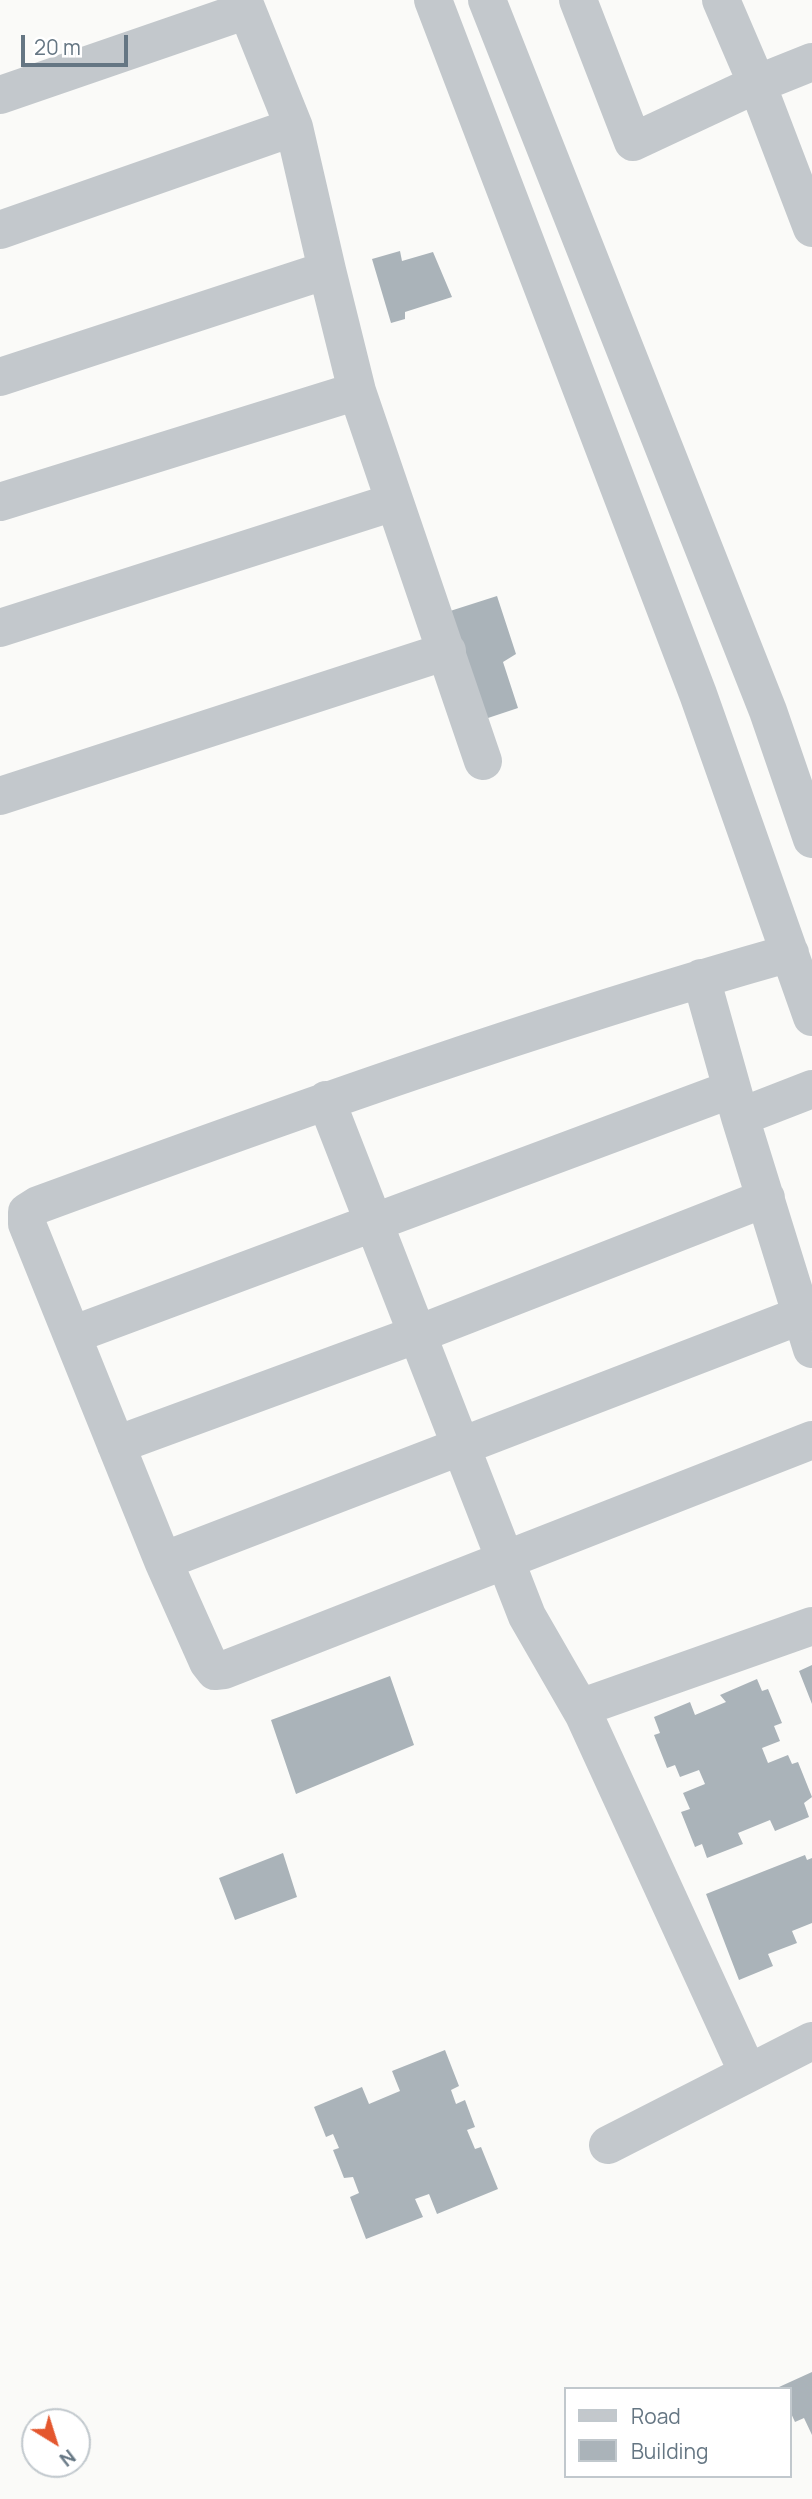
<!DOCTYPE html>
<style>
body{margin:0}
#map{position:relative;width:812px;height:2499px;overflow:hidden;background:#fafaf8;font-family:Manrope,sans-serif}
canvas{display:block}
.legend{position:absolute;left:564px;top:2387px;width:228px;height:91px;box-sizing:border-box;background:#fff;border:2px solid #c1c8cd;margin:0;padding:9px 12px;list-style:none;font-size:21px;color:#657683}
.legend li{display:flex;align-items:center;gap:14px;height:35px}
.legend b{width:35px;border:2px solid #c1c8cd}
.north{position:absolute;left:21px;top:2408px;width:70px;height:70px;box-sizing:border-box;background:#fff;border:2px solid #c1c8cd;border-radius:50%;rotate:142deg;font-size:19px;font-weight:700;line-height:28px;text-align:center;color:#657683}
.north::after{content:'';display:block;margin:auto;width:24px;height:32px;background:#e4572e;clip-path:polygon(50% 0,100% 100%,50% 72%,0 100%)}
.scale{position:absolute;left:21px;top:35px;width:107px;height:32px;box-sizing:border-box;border:4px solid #657683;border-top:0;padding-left:9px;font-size:21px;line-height:24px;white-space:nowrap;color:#657683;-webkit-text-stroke:5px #fff;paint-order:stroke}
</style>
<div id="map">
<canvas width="812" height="2499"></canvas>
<ul class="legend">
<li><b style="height:9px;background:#c3c8cc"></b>Road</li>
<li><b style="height:19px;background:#aab3b9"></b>Building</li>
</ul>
<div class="north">N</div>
<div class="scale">20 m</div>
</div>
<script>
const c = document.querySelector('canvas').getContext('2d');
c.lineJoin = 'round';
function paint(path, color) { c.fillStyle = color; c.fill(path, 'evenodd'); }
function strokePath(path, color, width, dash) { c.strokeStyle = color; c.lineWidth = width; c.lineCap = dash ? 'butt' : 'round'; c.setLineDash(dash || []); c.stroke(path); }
paint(new Path2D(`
 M400,251l2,10 31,-9 19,45 -47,15v7l-14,4 -19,-64z
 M497,596l19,58 -13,8 15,46 -39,13 -32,-109z
 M812,1665v39l-13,-33z
 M390,1676l24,69 -118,49 -25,-74z
 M757,1679l5,12 6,-2 14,34 -8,3 6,15 -18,7 6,15 20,-8 4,9 6,-2 14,35 -8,6 5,14 -34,14 -5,-11 -32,13 5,11 -36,14 -5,-14 -7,3 -14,-35 9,-3 -7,-16 22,-9 -6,-14 -19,7 -5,-12 -8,3 -13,-33 6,-2 -6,-16 36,-15 5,13 31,-13 -6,-7z
 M283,1853l14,44 -62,23 -16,-42z
 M805,1855l2,5 5,-2v65l-20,8 5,12 -29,11 5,12 -34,14 -33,-86z
 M445,2050l14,36 -8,4 5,14 9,-4 10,27 -8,3 8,19 6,-2 17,42 -61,25 -8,-20 -14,5 8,18 -57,22 -16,-42 9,-4 -6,-16 -9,1 -11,-28 6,-2 -6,-14 -7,3 -12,-30 48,-20 7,17 31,-13 -8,-20z
 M812,2372v63l-8,-17 -9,4 -6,-13v-20h-9l-1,-2z`), '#aab3b9');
strokePath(new Path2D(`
 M243,0l51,127 33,143
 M433,0l265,694 114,323
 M487,0l281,711 44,128
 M578,0l55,142 124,-58 55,-22
 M721,0l36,84 55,144
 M0,95l247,-85
 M0,230l294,-103
 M0,377l327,-107 30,121 -357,111
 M357,391l126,370
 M0,628l394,-126
 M0,796l447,-145
 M790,953c-255,72 -504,161 -752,252l-11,7v12l136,337 45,101 7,9 9,-1 588,-230
 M701,978l39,139 72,232
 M326,1100l201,516 57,99 164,358
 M740,1117l72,-28
 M72,1335l660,-246
 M116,1445l302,-111 348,-136
 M163,1561l639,-246
 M580,1708l232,-82
 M608,2145l204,-104`), '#c3c8cc', 38);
</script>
